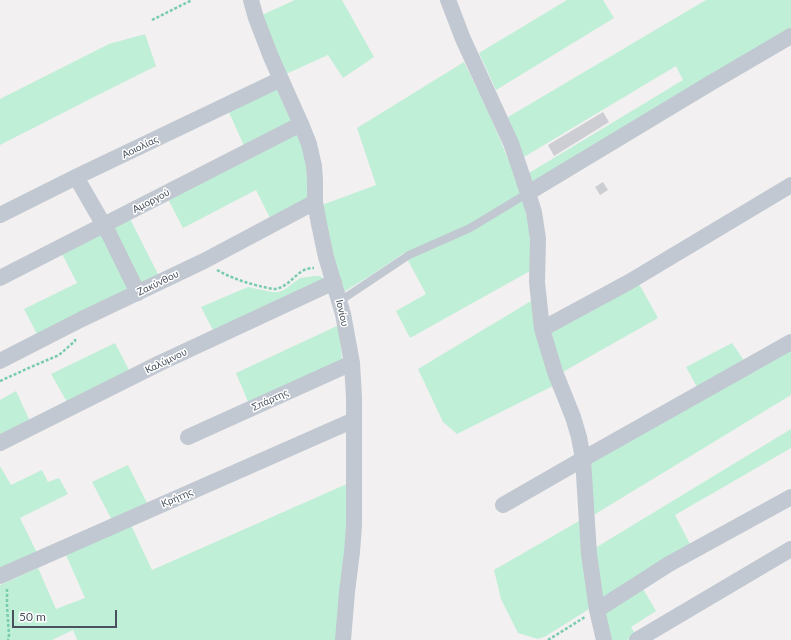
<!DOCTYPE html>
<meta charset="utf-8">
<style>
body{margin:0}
#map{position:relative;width:791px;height:640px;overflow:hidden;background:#f2f0f0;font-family:Lato,sans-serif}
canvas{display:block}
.scale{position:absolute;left:12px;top:610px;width:105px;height:18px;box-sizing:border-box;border:2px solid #48515d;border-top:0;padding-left:5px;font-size:12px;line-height:14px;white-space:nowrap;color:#48515d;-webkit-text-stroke:3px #fff;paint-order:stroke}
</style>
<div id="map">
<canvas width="791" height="640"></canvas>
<div class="scale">50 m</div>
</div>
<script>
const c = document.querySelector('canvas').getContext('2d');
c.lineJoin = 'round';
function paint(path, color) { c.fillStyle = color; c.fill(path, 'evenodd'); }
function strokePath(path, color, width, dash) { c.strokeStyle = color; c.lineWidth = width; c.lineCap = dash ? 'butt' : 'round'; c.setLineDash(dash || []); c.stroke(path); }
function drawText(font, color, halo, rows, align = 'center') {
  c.font = font + ' Lato,sans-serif'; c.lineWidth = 3; c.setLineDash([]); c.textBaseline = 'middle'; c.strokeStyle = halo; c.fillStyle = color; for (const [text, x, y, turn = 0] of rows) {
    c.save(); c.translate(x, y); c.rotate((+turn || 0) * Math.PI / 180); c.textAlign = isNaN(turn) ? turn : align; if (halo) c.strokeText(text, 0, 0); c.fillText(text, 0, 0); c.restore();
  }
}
paint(new Path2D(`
 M295,0h47l32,57 -31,21 -15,-23 -42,19 -24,-59z
 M567,0h36l11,18 -118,72 -17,-37z
 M706,0h85v28l-259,157 -3,-12 154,-93 -7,-14 -152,91 -16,-40z
 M145,34l11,32 -62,31 -94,48v-46l109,-55z
 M464,62c18,35 34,71 48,107 6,17 13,35 16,53 3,16 2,33 2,49l-120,67 -14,-27 30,-17 -22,-41 -31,21 -31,19 -20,-88 54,-20 -19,-57z
 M275,84l27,62 6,28 3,24 -40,22 -15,-30 -73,38 -15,-29 82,-40 -23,-51z
 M129,217l31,61 -122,58 -14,-27 53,-26 -16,-31z
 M315,276h5l6,4 -112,52 -13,-25 47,-20 24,5h7l5,-2 16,-12z
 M638,282l20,36 -97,55 -5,-14 -5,-30z
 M531,301l24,84 -98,49 -14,-12 -25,-53z
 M339,325l3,36 -93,43 -13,-31z
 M115,343l15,29 -63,30 -16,-28z
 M732,343l13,19 46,-14v47l-199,121 -2,-55 113,-63 -17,-31z
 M16,391l14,30 -30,15v-36z
 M791,429v19l-116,67 16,31 -49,41 14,24 -25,16 5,8 -9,5h-16l-9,-41 -16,12 -40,25 -8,3 -20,-6 -17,-34 -7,-29 85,-49 3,35z
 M128,465l20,40 -35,17 -21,-40z
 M0,466l11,19 31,-15 6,12 11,-4 9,16 -48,24 18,37 -38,16z
 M349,483l-1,57 -10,100h-261l-4,-10 -21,10h-52v-55l38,-17 18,41 29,-11 -19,-43 65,-30 21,45z`), '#c0efd7');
paint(new Path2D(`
 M603,112l6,10 -55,34 -6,-11z
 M603,182l5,8 -8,5 -5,-8z`), '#cdced4');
strokePath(new Path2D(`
 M152,20l40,-20
 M217,270c18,10 36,15 56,19 12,0 19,-11 29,-18 4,-2 8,-3 12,-3
 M0,381l31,-14 28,-12 16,-14v-2
 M7,589v17l2,29 -1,5
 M548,640l37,-23`), '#78ccad', 2.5, [3, 2]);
strokePath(new Path2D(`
 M340,301l69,-46 61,-27 58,-35`), '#c1c8d1', 8);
strokePath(new Path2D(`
 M251,0l5,18 15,39 30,67 8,20 5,22 1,14v22l4,22 7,33 17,57 9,49 2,34v128l-2,27 -5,40 -4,48
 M448,0l15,39 48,104 11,32 12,37 4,27 -1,43 5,47 13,43 18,45 6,20 4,22 6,95 8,56 7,30
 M76,177l33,57 29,59
 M528,193l181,-109 82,-48
 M0,215l76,-38 205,-98
 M0,278l301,-154
 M542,329l87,-47 162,-97
 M0,361l82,-42 122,-58 111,-59
 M188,437l164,-74
 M0,443l160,-80 174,-81
 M503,505l80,-46 208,-117
 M0,576l354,-156
 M597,610l72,-46 122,-67
 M637,640l154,-91`), '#c1c8d1', 16);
drawText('10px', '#48515d', '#fff', [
 ["Αοιολίας",140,147,-26],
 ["Αμοργού",151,201,-28],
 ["Ζακύνθου",158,283,-26],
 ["Ιονίου",342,313,77],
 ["Καλύμνου",166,361,-26],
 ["Σπάρτης",270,400,-25],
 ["Κρήτης",177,498,-23]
]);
</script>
